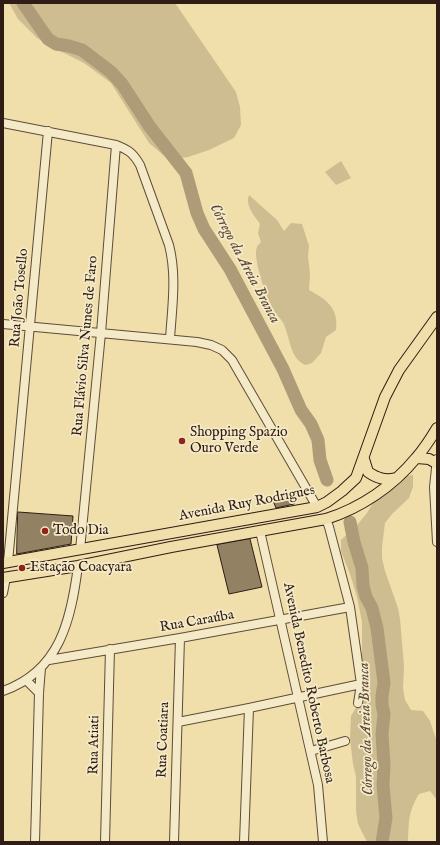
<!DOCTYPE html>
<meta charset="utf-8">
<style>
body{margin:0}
#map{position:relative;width:440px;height:845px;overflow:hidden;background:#f0deab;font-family:"IM FELL English",serif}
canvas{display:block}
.frame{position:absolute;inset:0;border:4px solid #2e1c15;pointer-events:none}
</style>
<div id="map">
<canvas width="440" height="845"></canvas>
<div class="frame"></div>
</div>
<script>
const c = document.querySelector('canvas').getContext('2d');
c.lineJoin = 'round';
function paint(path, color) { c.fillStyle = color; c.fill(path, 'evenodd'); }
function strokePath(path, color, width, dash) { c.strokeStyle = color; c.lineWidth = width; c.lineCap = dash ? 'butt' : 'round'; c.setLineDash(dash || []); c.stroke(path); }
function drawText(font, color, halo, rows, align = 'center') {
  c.font = font + ' "IM FELL English",serif'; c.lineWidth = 3.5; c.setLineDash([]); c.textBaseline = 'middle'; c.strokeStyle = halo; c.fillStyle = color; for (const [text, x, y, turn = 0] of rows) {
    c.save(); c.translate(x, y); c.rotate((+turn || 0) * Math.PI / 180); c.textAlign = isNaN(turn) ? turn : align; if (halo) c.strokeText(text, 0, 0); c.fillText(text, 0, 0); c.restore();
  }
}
paint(new Path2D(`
 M9,3h166l61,89 4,15 1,18 -7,13 -25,12 -21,7 -19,3 -20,-17 -38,-60 -27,-20 -24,-12 -23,-13 -19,-19z
 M341,161l10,17 -15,7 -11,-13z
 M249,195l28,25 7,11 7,-8 11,1 7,22 -1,10 2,18 -1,16c17,9 30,18 27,40l-10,7 -5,16 -9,10 -6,2c-15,-5 -16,-25 -21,-38 -2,-7 -9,-12 -12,-18 -6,-10 -21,-52 -16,-62 0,-1 3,-4 4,-5l-3,-9 2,-9c-6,-9 -15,-18 -11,-29z
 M413,475v12l-4,11 -17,16 -7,9 -3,24v11l3,13 13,37 2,11 4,47 -1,22 2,12 6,10 12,1 7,10 7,21v58l-7,-9 -11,3c-11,18 -10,27 -11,48h-41l-9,-18 -2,-13v-34l-3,-13 -3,-25 1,-23 6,-10 5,-24v-60l-5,-25 -7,-23 -9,-23v-11l17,-16 9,-11 7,-12 27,-24z`), '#cfbd92');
strokePath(new Path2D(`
 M23,3l25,36 8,5 13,2 13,4 29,22 11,12 28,43 36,46 11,40 7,16 26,40 53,100 18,41 10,14 7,16 2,20 7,20
 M350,522l4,20 8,26 1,18 3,11 6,11 5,20 7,55 -2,13v9l2,9 -2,20 2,31 -1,20 3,33 -4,24`), '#ae9c78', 13);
const building = new Path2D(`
 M294,492l4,7 -4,5 -18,4 -4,-10z
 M18,512l55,4 -2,28 -54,10z
 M250,539l12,48 -33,7 -12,-49z`);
paint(building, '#938163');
strokePath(building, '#2e1c15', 1);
const minor = new Path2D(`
 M3,123l113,22c13,5 17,8 24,20l29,80c8,31 3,62 1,94
 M3,324l194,18 14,3 11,5 10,10 85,147
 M437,459l-3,28 3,55
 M326,519l3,8 21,80 11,77 -3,19
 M260,531l58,254 5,57
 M80,550l21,-217 15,-188
 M8,562l40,-431
 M3,593l3,-16
 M49,660l131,-22 170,-31
 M26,680l13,13
 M3,691c57,-20 68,-71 75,-125
 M178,722l71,-14 112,-24
 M311,751l34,-10
 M35,842l4,-149 2,-25
 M105,842l5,-193
 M174,842l6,-204
 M244,842l5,-134`);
const major = new Path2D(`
 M417,458l12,1 7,4
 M364,459l4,13c9,6 17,9 28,6
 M3,563l314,-56 10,-5 15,-11 14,-13 29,-81 14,-27 38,-53
 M3,578l75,-12 93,-19 155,-28c35,-11 67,-33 90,-61 8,-9 15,-20 21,-30`);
strokePath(minor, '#5e4c3a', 10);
strokePath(major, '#2e1c15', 12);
strokePath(minor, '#f5eac8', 8);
strokePath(major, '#f0deab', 10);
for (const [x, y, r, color] of [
 [182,441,4,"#8f2418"],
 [45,531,4,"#8f2418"],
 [22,568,4,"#8f2418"]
]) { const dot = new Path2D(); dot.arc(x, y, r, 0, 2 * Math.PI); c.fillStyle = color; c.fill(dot); strokePath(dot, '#f5eac8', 1.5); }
drawText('14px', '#2e1c15', '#f5eac8', [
 ["Rua João Tosello",20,298,-85],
 ["Rua Flávio Silva Nunes de Faro",86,346,-85],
 ["Avenida Ruy Rodrigues",247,504,-11],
 ["Rua Caraúba",197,622,-10],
 ["Avenida Benedito Roberto Barbosa",308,683,78],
 ["Rua Coatiara",164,740,-88],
 ["Rua Atiati",95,745,-89]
]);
drawText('14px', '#2e1c15', '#f5eac8', [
 ["Shopping Spazio",190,433],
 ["Ouro Verde",190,449],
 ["Todo Dia",53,531],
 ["Estação Coacyara",30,568]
], 'left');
drawText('italic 15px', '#5b4938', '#f5eac8', [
 ["Córrego da Areia Branca",244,264,62],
 ["Córrego da Areia Branca",367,729,-92]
]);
</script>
